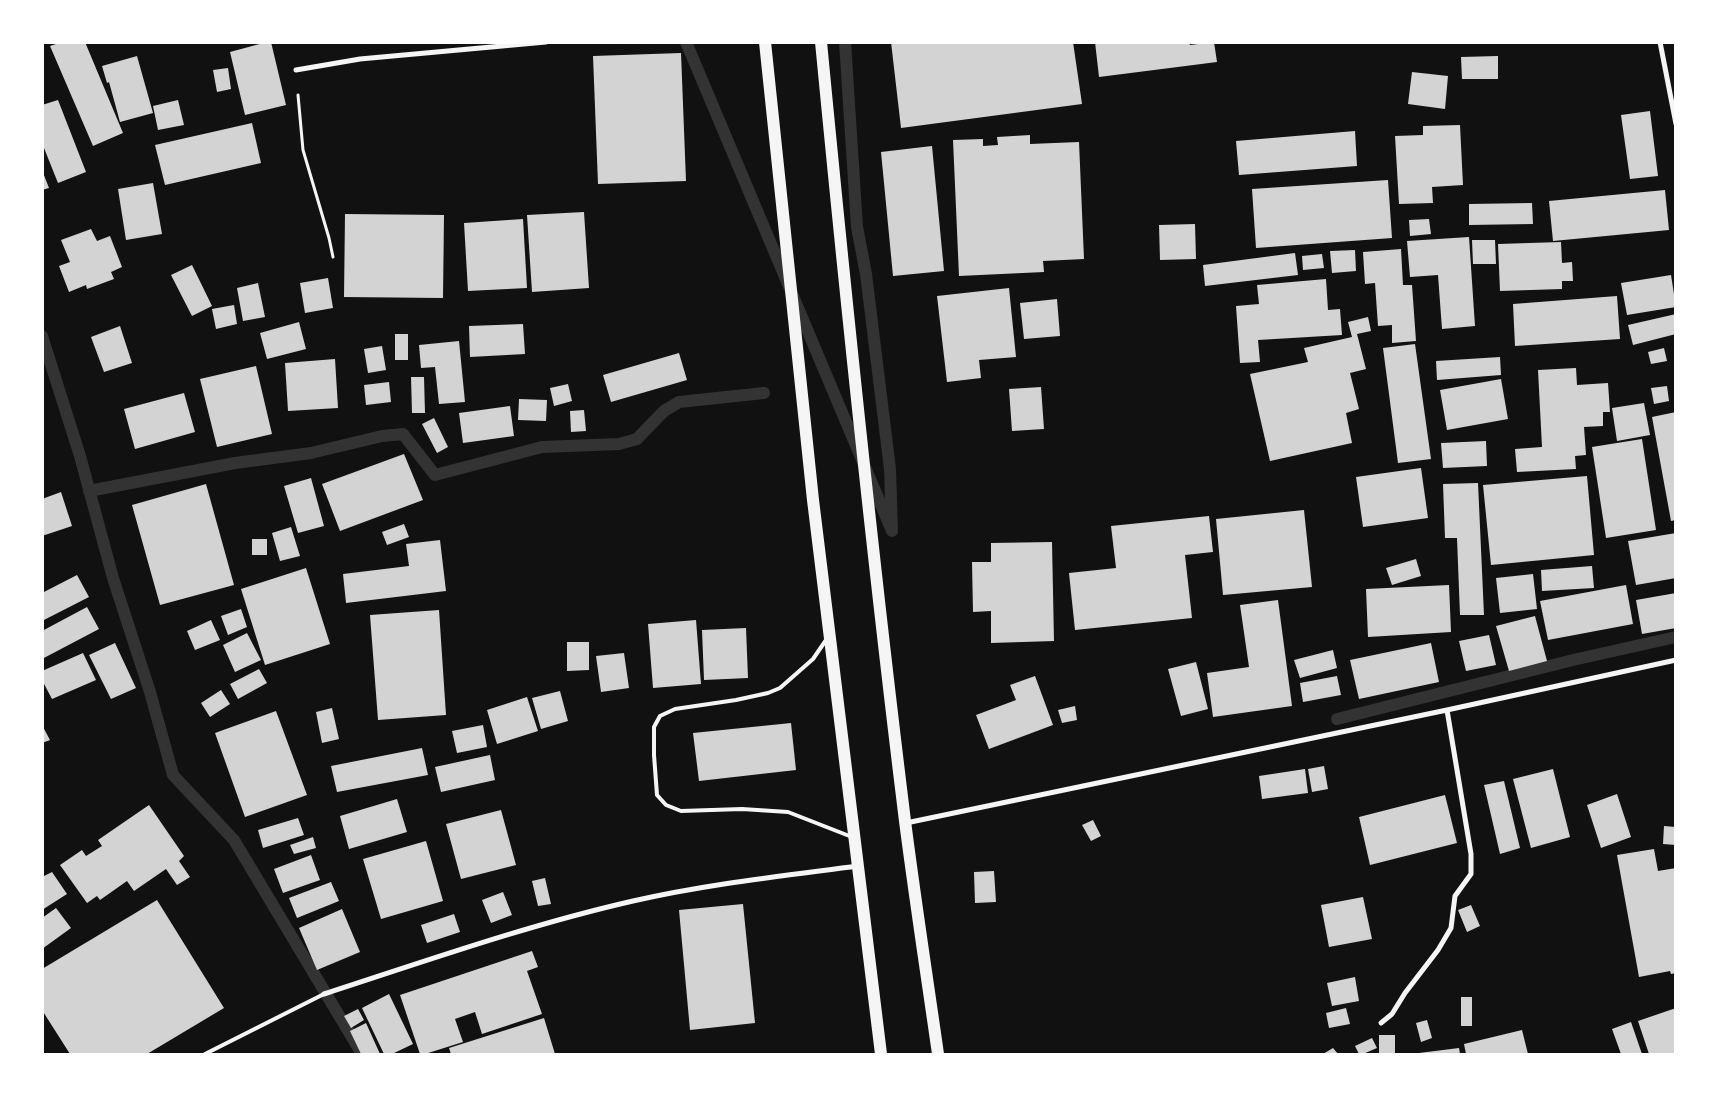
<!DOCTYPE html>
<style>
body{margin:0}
#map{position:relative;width:1718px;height:1097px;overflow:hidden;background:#111;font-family:"PT Sans",sans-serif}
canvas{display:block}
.frame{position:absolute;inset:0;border:44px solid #fff;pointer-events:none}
</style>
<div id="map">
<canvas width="1718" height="1097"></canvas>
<div class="frame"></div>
</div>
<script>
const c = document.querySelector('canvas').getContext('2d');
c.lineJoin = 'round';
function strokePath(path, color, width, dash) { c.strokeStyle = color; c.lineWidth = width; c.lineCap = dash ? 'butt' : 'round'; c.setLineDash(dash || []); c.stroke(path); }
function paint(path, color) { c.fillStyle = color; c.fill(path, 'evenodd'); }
strokePath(new Path2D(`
 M686,42l206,489 -2,-62 -24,-195 -9,-47 -12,-185
 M42,336l38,120 33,122 37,114 23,83 61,65 128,214
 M89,491l146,-28 76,-10 71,-17 21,-2 32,41 107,-28 77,-3 18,-5 27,-28 15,-9 85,-9
 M1337,719l236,-59 103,-23`), '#333', 12);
paint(new Path2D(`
 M56,42h29l38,91 -30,13 -43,-100 6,-2z
 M267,42h4l15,63 -41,10 -15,-63z
 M891,42h182l9,62 -181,24z
 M1095,42h94l1,3 24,-3 3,20 -118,15z
 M681,53l5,128 -88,3 -5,-128z
 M137,56l16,57 -33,9 -11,-40 -2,1 -5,-17z
 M1498,56v23h-36l-1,-22z
 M228,68l3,21 -14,3 -4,-22z
 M1412,72l36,4 -3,33 -37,-5z
 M58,100l28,72 -28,11 -16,-40v-38z
 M178,100l6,25 -26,5 -5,-24z
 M1650,111l8,65 -28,3 -9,-64z
 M252,123l9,40 -96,22 -10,-40z
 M1460,125l3,60 -31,2 1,16 -34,1 -4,-68 28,-1v-9z
 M1355,131l2,35 -118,9 -3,-34z
 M1030,135v9l49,-2 5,117 -41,2 1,11 -85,4 -6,-136 30,-1v7l15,-1 -1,-8z
 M932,146l12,125 -51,5 -12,-124z
 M42,170l7,18 -7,2z
 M1388,180l4,58 -136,10 -4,-59z
 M153,183l9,51 -36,6 -8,-51z
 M1665,190l4,40 -116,11 -4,-40z
 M1532,203l1,21 -64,1v-21z
 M584,212l5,76 -57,4 -5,-77z
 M345,214l99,1 -1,83 -99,-1z
 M523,219l4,69 -59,3 -4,-68z
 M1429,219l2,15 -21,2 -1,-16z
 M1195,224l1,35 -36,1 -1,-35z
 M91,229l6,12 13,-5 12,31 -11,5 3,7 -27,10 -1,-4 -17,7 -10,-26 11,-4 -9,-22z
 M1469,237l6,89 -33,3 -4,-54 -28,2 -3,-36z
 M1472,240h23l1,24h-23z
 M1561,242l1,21 10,-1 1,19h-11v8l-62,2 -2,-47z
 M1401,249l2,36h9l4,56 -24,2v-18l-14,1 -3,-43 -10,1 -2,-32z
 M1355,250l1,21 -24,2 -2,-22z
 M1295,253l3,22 -93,11 -2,-21z
 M1322,254l2,14 -21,2 -1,-14z
 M192,265l20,41 -20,10 -21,-41z
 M1671,275l5,32 -49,8 -6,-32z
 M328,278l5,30 -28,5 -5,-30z
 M1326,279l2,31 12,-1 2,26 -84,5 2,22 -20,1 -4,-57 23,-2 -2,-19z
 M258,283l7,34 -22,4 -6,-33z
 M1009,288l7,69 -37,3 2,18 -34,4 -10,-86z
 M1617,296l3,43 -105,7 -2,-42z
 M1057,299l3,37 -36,3 -4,-36z
 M234,305l3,19 -21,5 -4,-20z
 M1676,314v20l-43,11 -5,-20z
 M1368,317l3,14 -14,3 9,35 -16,4 9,36 -13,4 6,30 -82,18 -20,-87 58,-12 -4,-14 48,-11 -4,-15z
 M299,322l7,27 -39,10 -7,-26z
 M523,324l2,30 -55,3 -1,-31z
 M120,326l12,37 -28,9 -13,-35z
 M395,334h13v26h-13z
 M459,341l6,61 -26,2 -4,-37 -14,1 -2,-23z
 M1415,344l16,115 -33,4 -15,-115z
 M382,346l4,24 -18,3 -4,-24z
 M1664,348l3,13 -16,3 -3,-12z
 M679,353l8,27 -76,22 -8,-27z
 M1500,357l1,18 -64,5 -1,-19z
 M335,359l3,49 -50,3 -3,-48z
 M256,366l16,68 -55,13 -17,-68z
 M1576,368l1,17 31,-2 2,29h-7v14l-19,1 2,28 -11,1 1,13 -59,3 -2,-23 27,-2 -4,-77z
 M411,377h13l1,36h-13z
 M1501,379l7,40 -61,11 -7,-40z
 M389,382l2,20 -25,3 -2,-20z
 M568,384l4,17 -18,5 -4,-18z
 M1667,386l2,15 -15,3 -3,-16z
 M1041,387l3,42 -32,2 -3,-42z
 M184,393l11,39 -60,17 -11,-40z
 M519,399l28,1 -1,21 -28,-1z
 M1644,403l6,32 -33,6 -5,-33z
 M510,406l4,30 -51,7 -4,-30z
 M584,410l2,21 -15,1 -1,-21z
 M1676,412v108l-5,1 -19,-104z
 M434,418l14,29 -11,6 -15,-29z
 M1642,439l14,91 -50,8 -14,-91z
 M1486,441l1,25 -44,2 -2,-25z
 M404,454l19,46 -83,31 -18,-47z
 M1421,468l7,50 -65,9 -7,-50z
 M1587,476l7,79 -103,10 -8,-80z
 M311,478l13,48 -26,7 -14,-47z
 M1478,483l6,132h-24l-3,-77h-12l-2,-54z
 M206,484l28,101 -74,20 -28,-100z
 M61,492l11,34 -30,10v-37z
 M1304,510l8,77 -89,8 -7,-76z
 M1209,516l4,36 -28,3 7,63 -117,12 -6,-57 47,-5 -5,-42z
 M404,524l5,13 -22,8 -5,-13z
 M291,527l9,29 -20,5 -8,-28z
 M1676,533v45l-40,7 -8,-44z
 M252,539h15v16h-15z
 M440,540l6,51 -100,12 -3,-29 66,-8 -3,-22z
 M1052,542l2,99 -63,2v-32l-18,1 -1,-50h19v-19z
 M1416,559l5,17 -29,9 -6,-17z
 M1592,566l2,22 -52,3 -1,-21z
 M306,568l24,76 -65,21 -24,-76z
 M1533,574l4,35 -37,4 -4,-35z
 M77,575l12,22 -47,24v-28z
 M1449,585l2,47 -83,5 -2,-48z
 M1626,585l7,39 -85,16 -8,-39z
 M1676,593v35l-34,6 -6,-34z
 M1278,600l14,106 -79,11 -6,-44 42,-6 -9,-62z
 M87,607l12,22 -57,30v-28z
 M241,609l6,18 -19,8 -7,-19z
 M439,610l7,105 -68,5 -8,-105z
 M1535,616l12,45 -38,10 -13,-45z
 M211,620l9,20 -25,10 -8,-19z
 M696,620l5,64 -48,4 -5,-64z
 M746,628l2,50 -44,2 -2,-50z
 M247,633l14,27 -26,12 -12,-27z
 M1489,635l7,30 -30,6 -7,-30z
 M567,642h22v28l-22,1z
 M115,643l21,45 -25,11 -22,-44z
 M1431,643l8,39 -80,17 -9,-39z
 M1333,650l4,18 -37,10 -6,-18z
 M83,653l13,27 -44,19 -10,-19v-9z
 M624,653l5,35 -28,4 -5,-36z
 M1196,662l12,47 -27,7 -13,-47z
 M259,669l8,14 -29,16 -8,-15z
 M1035,676l18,49 -64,24 -13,-34 40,-15 -6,-15z
 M1337,676l4,19 -38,7 -3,-19z
 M221,690l9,14 -20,13 -9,-14z
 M560,691l8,30 -27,8 -9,-31z
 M527,697l11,34 -41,13 -10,-34z
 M1075,706l2,14 -15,3 -4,-13z
 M332,708l7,31 -17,4 -6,-31z
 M276,711l31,84 -62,22 -30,-84z
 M791,723l5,47 -97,11 -6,-48z
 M42,725l8,15 -8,3z
 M483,725l4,22 -30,6 -5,-22z
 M422,748l6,27 -91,17 -6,-26z
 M490,755l5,25 -54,12 -6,-25z
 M1324,766l4,23 -16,3 -4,-23z
 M1305,769l3,24 -46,6 -3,-23z
 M1553,769l17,68 -39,11 -18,-69z
 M1504,781l16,67 -20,6 -16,-69z
 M1617,794l14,43 -30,11 -14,-43z
 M1445,795l12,48 -87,22 -11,-48z
 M397,799l10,33 -58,17 -9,-33z
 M149,805l35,51 -5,5 11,16 -13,8 -11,-16 -32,22 -7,-10 -27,19 -3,-4 -10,7 -27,-38 22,-15 4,6 16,-10 -4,-6z
 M501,810l15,55 -55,14 -15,-55z
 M298,818l6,17 -41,13 -5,-18z
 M1093,820l8,16 -10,5 -9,-16z
 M1664,826l12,1v18l-13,-1z
 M313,837l3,11 -22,6 -4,-9z
 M426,841l17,60 -62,18 -18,-60z
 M1654,849l4,22 18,-3v105l-5,1 -1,-3 -31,6 -22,-122z
 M311,855l9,25 -37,13 -9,-24z
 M994,871l2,31 -21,1 -1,-31z
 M52,872l15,22 -25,16v-33z
 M545,878l6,26 -13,2 -6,-25z
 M331,882l8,19 -42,17 -8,-20z
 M503,892l9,23 -21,8 -9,-23z
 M1363,897l9,42 -43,8 -8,-42z
 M157,900l67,108 -77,46h-77l-28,-44v-41z
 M743,904l12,119 -65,7 -11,-120z
 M1471,905l9,21 -13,6 -9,-22z
 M56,908l15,20 -29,21v-31z
 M342,909l18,43 -43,18 -18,-42z
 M454,914l6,18 -33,11 -6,-18z
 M532,951l6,16 -11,4 15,43 -60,20 -7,-22 -20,7 8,23 -38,12h-5l-20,-59z
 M1355,977l4,24 -27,5 -5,-23z
 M389,994l24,50 -21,10h-8l-22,-46z
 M1461,997h11v29h-11z
 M1346,1008l4,16 -21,4 -3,-15z
 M1676,1008v46h-27l-11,-33z
 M358,1009l6,11 -13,8 -7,-12z
 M544,1018l11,36h-104l-2,-6z
 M1427,1020l5,18 -11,4 -5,-19z
 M1631,1022l11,32h-21l-9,-25z
 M366,1023l14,31h-19l-11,-23z
 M1522,1030l6,24h-62l-2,-10z
 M1379,1035h16v18h-16z
 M1372,1038l5,10 -14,6h-4l-4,-8z
 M1333,1048l5,6h-15z
 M1459,1048l1,6h-41v-1z`), '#d3d3d3');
strokePath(new Path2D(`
 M298,95l5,55 26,88 4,19`), '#f5f5f5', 3);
strokePath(new Path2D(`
 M826,640l-13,19 -33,29 -12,5 -32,7 -61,9 -15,7 -6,11v28l3,40 9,10 15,6 61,-2 46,3 64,25
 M205,1054l119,-60`), '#f5f5f5', 4);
strokePath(new Path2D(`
 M1660,42l16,82
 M296,70l64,-11 186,-17
 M906,823l541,-113 229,-50
 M324,994c102,-33 204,-69 309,-93 74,-17 149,-25 225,-35
 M1381,1023l11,-9 13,-21 33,-43 13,-22 4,-32 16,-22v-20l-24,-144`), '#f5f5f5', 5);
strokePath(new Path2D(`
 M765,42l48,458 68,554
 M821,42c25,260 52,520 84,779 10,78 22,156 33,233`), '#f5f5f5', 12);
</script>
